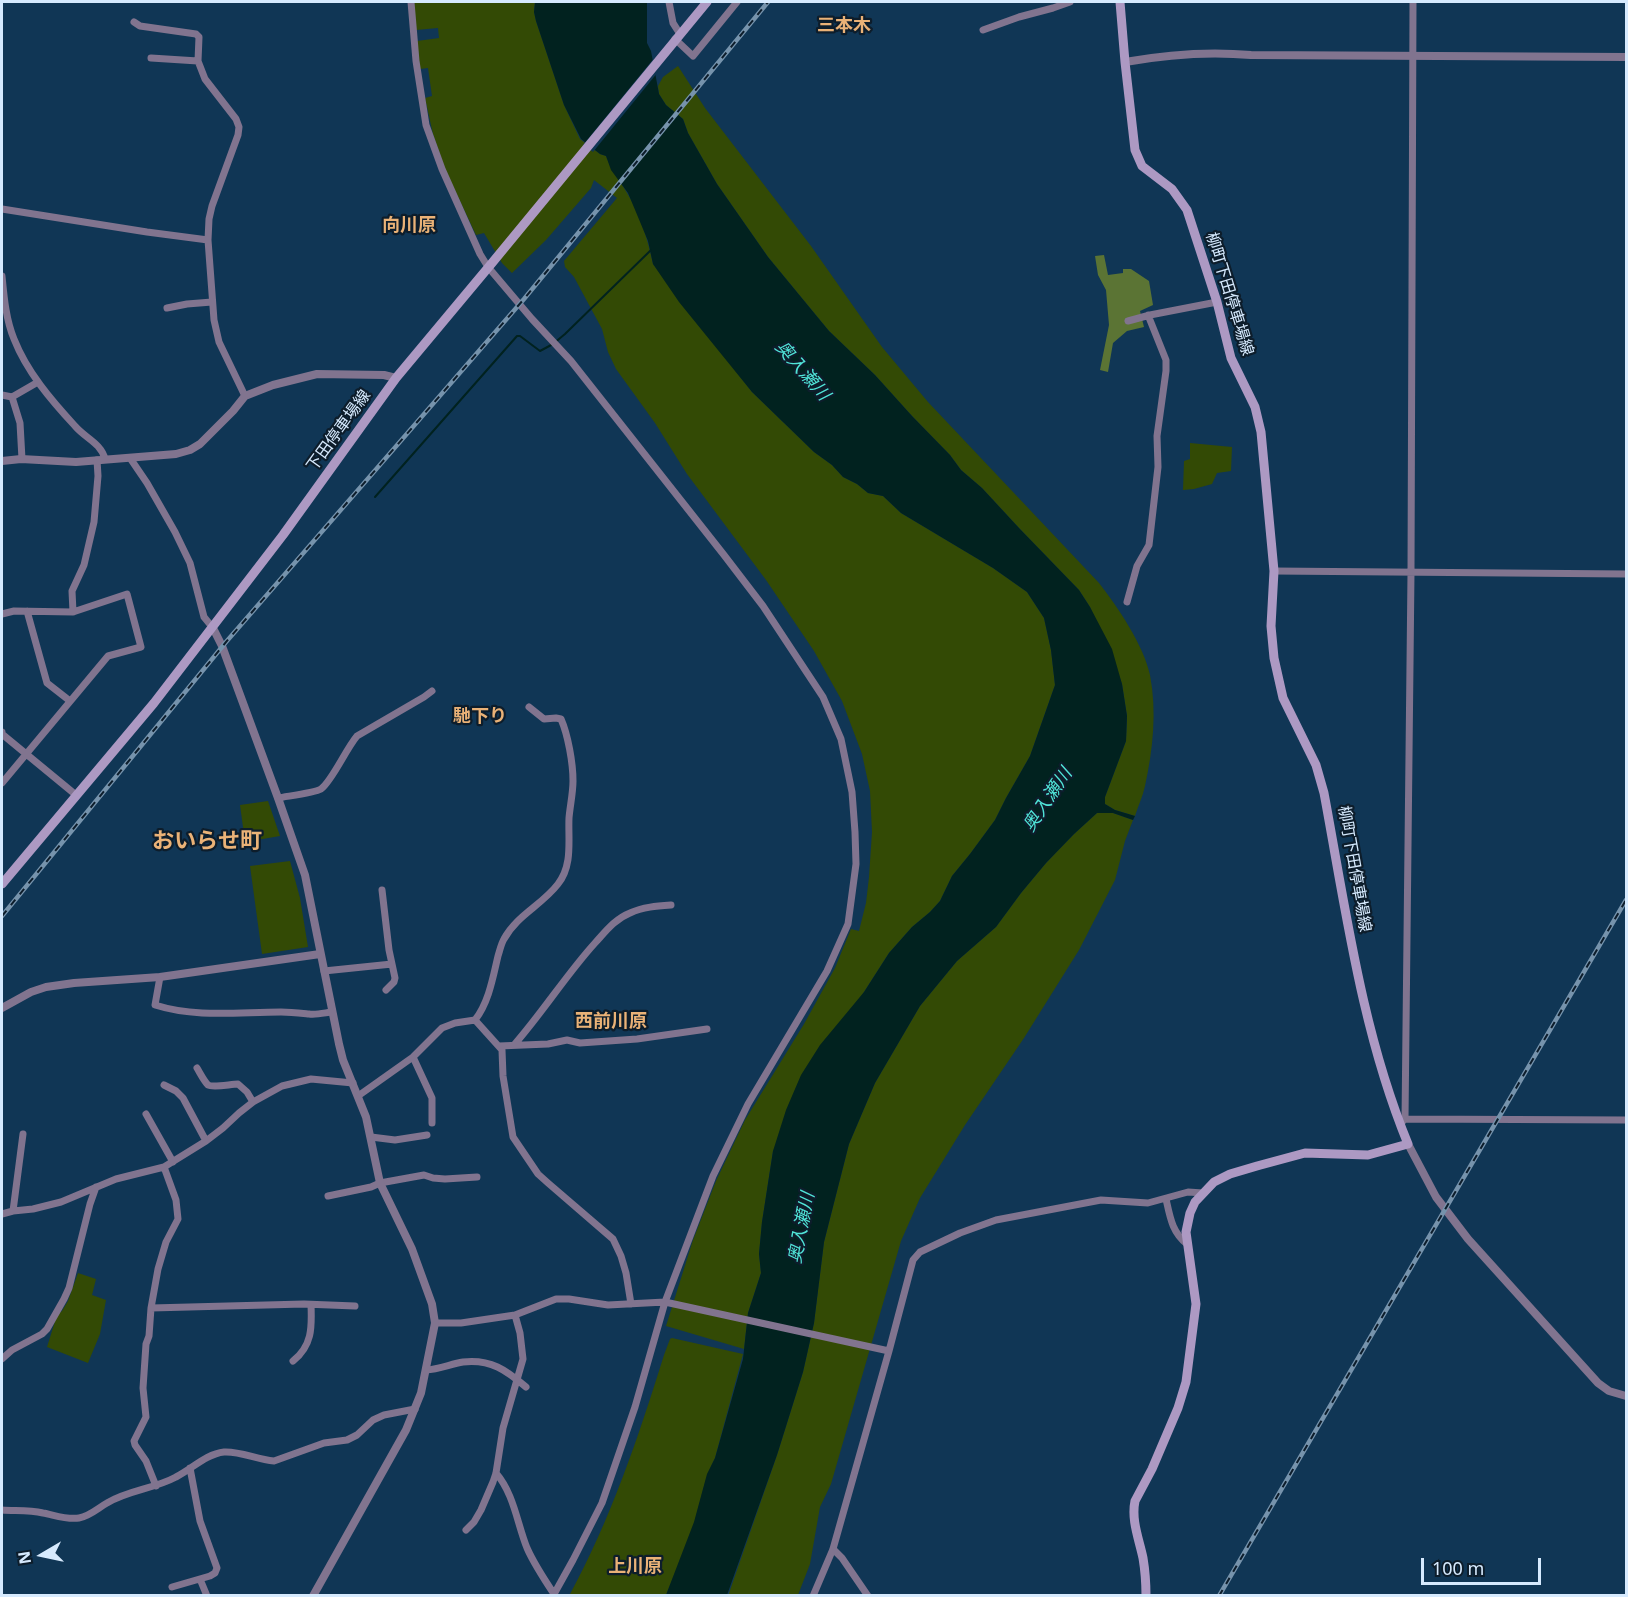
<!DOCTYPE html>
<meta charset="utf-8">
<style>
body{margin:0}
#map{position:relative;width:1628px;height:1597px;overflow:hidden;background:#103655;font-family:"Noto Sans",sans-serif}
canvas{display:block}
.frame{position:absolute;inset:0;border:3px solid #d6eafe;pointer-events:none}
.north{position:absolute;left:12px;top:1525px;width:60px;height:60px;-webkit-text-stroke:4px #0d1d2b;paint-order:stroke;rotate:261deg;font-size:16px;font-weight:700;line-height:24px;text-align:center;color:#d6eafe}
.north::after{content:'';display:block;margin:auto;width:21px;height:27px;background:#d6eafe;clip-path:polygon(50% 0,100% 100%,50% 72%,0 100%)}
.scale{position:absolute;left:1421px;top:1558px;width:120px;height:27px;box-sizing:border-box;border:3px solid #d6eafe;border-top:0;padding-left:8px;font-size:18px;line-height:21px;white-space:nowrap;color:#d6eafe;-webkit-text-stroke:4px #0d1d2b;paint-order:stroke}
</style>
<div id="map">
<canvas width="1628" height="1597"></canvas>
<div class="frame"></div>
<div class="north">N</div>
<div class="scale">100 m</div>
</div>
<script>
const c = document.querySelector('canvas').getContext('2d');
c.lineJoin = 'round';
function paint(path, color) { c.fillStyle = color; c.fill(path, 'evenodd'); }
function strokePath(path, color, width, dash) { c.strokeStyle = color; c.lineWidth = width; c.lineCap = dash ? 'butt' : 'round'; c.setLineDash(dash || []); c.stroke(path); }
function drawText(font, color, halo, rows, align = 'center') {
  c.font = font + ' "Noto Sans","Noto Sans JP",sans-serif'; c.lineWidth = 4.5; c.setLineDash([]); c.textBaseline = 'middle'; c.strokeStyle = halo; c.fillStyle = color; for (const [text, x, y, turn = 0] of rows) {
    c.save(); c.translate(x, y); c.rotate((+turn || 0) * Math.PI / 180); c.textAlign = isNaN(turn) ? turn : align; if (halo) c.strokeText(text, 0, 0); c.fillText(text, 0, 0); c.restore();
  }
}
paint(new Path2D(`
 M414,2h121l-1,10 2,9 28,84 16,34 20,15 6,2c6,16 13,23 21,37 13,21 21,47 26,71l99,128 62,60 18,13 11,12 14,7 11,9 15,3 18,17 92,55 34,24 17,26 7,32 4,35 -25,71 -24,42 -11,22 -25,34 -18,22 -12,25 -10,11 -18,15 -23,26 -25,39 -91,159 -11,71 -3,32 2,19 -13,40 -4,36 -78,-23 27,-86 23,-59 29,-61 59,-96 31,-56 16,-39 8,2 7,-28 3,-26 3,-45 -2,-41 -8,-37 -20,-53 -28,-50 -48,-71 -79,-106 -32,-51 -39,-54 -8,-17 -6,-23 -28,-52 -9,-10 -1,-6 53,-63 -23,-18 -3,8 -45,52 -34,33 -10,-10 -18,-30 -8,2 -31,-66 -12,-35 -8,-36 7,-2 -4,-28 -8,1 -3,-28 22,-3 -1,-10 -22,2z
 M678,66l27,42 106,138 71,101 46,55 171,181c19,24 45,63 51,92 7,36 3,75 -5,111 -2,10 -7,20 -10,30l-20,-6 -10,-6v-7l21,-56 1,-25 -5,-32 -32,-77 -11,-17 -60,-62 -37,-40 -21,-18 -11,-15 -38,-39 -37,-41 -46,-44 -61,-74 -51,-73 -29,-51 -5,-14 -17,-14 -7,-11 -1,-8 5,-9z
 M1190,443l42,4 -1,24 -14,2 -5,11 -18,5 -11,1 1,-29 6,-2z
 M268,801l12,35 -35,6 -5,-37z
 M1097,813h16l20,7 -8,21 -10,39 -36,70 -55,88 -59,87 -45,73 -19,43 -70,243 -11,23 -10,57 -12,31 -70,1 49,-141 26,-83 11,-49 10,-81 25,-98 26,-61 45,-77 37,-45 39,-34 25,-34 25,-30 28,-29z
 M290,861l10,37 8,49 -46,7 -12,-88z
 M78,1273l18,6 -4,16 14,5 -6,34 -12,29 -41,-16 10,-32 5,-4 6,-10z
 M672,1338l71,16 -28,104c-10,20 -14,41 -20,63 -8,25 -19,50 -29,74l-97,1c42,-77 69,-158 95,-241l6,-16z`), '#334a05');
paint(new Path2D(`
 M1104,255l4,20 15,-2v-4h8l18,12 4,24 -13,6 4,16 -17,4 -14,12 -5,29 -8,-2 9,-45 -3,-35 -8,-15 -3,-19z`), '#5b7434');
paint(new Path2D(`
 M535,2h112v41l4,8 8,43 7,11 17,14 5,14 29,51 51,73 61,74 46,44 37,41 38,39 11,15 21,18 37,40 60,62 11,17 22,42 10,35 5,32 -1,25 -21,56v7l10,6 20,6 -2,4 -20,-7h-16l-23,21 -28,29 -25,30 -25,34 -39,34 -37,45 -45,77 -26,61 -25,98 -10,81 -11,49 -26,83 -50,140h-61l28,-73 13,-48 8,-16 28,-99 5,-46 13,-40 -2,-19 3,-32 11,-71 13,-41 15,-35 19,-30 44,-53 25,-39 23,-26 18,-15 10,-11 12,-25 18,-22 25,-34 11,-22 24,-42 25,-71 -4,-35 -7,-32 -17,-26 -34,-24 -92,-55 -18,-17 -15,-3 -11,-9 -14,-7 -11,-12 -18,-13 -62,-60 -73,-90 -26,-38 -5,-23 -20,-48 -17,-23 -5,-14 -6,-2 -19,-15 -17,-34 -28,-84 -2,-9z`), '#01221f');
paint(new Path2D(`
 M655,57l3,15 -65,80 -10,-7z`), '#103655');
strokePath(new Path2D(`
 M375,497l142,-161h3l20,15 13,-7 12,-10 86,-84`), '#01221f', 2);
strokePath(new Path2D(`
 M411,2l5,59 10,64 16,44 38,85 8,13 44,52 39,42 153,194 39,51 60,91 18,42 11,53 3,40 1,32 -8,60 -21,47 -79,133 -35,72 -48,126 -30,105 -33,96 -29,57 -20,36
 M669,2l4,21 7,11
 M134,22l6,4 56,8 3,3 -1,24
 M983,30l36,-13 34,-9 17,-6
 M675,39l18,17 44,-54
 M151,58l47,3 7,18 31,40 3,8 -1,8 -26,71 -3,13 -1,21 6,80 5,22 26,54
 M2,209l145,23 61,8
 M2,276c2,21 4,44 12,63 13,33 37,61 61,87 10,12 26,17 30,33
 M167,308l20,-4 25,-2
 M1128,321l22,-6 67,-13
 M2,395l10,2 26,-15
 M12,397l8,26 2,36
 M130,458l17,25 28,49 15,31 14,54 9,11
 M1274,571l352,3
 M1127,602l10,-36 12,-21 9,-78 -1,-31 9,-65v-11l-18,-45
 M27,611l20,72 23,18
 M73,612l-1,-21 12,-26 10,-43 4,-46 -1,-16
 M2,614l12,-3 59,1 54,-18 14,53 -33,9 -106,127
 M2,732v2l74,61
 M278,798c10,-2 36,-5 43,-9 11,-8 25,-40 36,-53l67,-39 8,-6
 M382,890l7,60 6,28 -1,4 -8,8
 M324,971l68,-7
 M160,977l-5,28c41,13 83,7 126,7 9,0 18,1 28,2 7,1 15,-1 23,-2
 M475,1020l27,30 1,26 10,61 25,37 10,9 65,56 8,17 5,17 5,31
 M514,1045c29,-33 52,-70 81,-102 11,-12 20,-24 35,-30 13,-6 27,-7 41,-8
 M499,1046l49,-2 19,-4 13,3 57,-4 70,-10
 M413,1057l19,41v25
 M197,1068c3,5 7,13 11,17 5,3 23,-1 30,-1l9,8 6,10
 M164,1085l12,6 7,7 23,43
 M358,1096l55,-39 29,-29 13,-5 20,-3c14,-18 18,-43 23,-64 2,-6 3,-12 6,-17 13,-24 38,-34 54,-55 15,-19 10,-44 11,-66 1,-12 4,-25 4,-37 0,-18 -5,-46 -12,-62l-5,-1 -12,1 -15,-12
 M146,1114l27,48
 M1405,1119l221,1
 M1400,1124l5,-5 6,-546 2,-571
 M371,1137l24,3 32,-5
 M328,1196l43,-9 9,-4 44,-8 9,3 12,1 32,-2
 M1166,1199c4,18 6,33 21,45
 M13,1211l10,-77
 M2,1214l11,-3 20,-2 28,-7 55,-23 48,-12 42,-26 17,-13 16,-15 14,-11 29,-16 29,-7 42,4
 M151,1308l153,-4 51,2
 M435,1323h26l54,-8 41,-16h13l39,6 57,-3 224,49
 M2,1359l10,-9 30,-16 5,-5 17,-30 5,-11 21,-84 6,-17
 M293,1361c19,-15 19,-33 18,-56
 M426,1370c13,-1 25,-6 37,-8 28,-3 43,8 63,25
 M496,1473c18,21 21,50 31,75 7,16 17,31 27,46
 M156,1486l-10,-25 -11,-16 -1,-4 12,-24 -3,-29 3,-44 3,-8 2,-28 7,-39 8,-27 12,-23 -2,-19 -12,-33
 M2,1510c13,1 27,0 41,3 11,2 24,7 36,5 11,-2 19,-10 28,-15 21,-13 47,-14 69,-26 16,-8 30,-23 48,-25 17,-1 33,8 50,9l50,-18 23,-3 10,-5 16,-15 11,-5 31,-6
 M466,1530l8,-8 7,-12 12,-28 3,-9 7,-45 20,-69 -3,-26 -5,-18
 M833,1549l9,9 26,38
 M200,1579l7,17
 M172,1587l38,-11 5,-3 2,-5 -17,-47 -10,-53
 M813,1596l20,-47 56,-198 24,-91 7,-8 40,-19 36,-13 105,-20 47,3 40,-11 15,1`), '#81748f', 7);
strokePath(new Path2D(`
 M1125,62c44,-8 82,-11 126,-7l375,2
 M2,461l19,-2 55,3 100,-8 14,-4 10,-6 33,-33 12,-15 28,-11 44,-11 67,1 12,3
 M213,628l9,18 56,152 27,77 34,169 4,16 23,57 14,66 32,66 20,55 3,19 -14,70 -15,37 -93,166
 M2,1008l29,-16 15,-5 28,-4 86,-6 160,-23
 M1408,1144l28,53 32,42 130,144 11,8 17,5`), '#81748f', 8);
strokePath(new Path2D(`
 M1120,2l5,60 10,88 7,16 30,23 15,21 30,92 14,56 24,49 6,25 13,139 -3,55 3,32 9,40 33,67 8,28c22,118 38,239 84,351l-40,11 -63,-2 -48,13 -27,8 -16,8 -19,20 -5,11 -4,19 10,72 -10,78 -8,26 -26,61 -17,32c-4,19 4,38 8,57 2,12 3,25 3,38
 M2,884l152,-181 129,-168 113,-157 96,-115 215,-261`), '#ad99c3', 9);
const rail = new Path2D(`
 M2,916l224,-274 298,-343 244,-297
 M1219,1596l407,-696`);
strokePath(rail, '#7693ac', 4.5);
strokePath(rail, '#0d1d2b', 2, [7]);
drawText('16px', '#d6eafe', '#0d1d2b', [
 ["柳町下田停車場線",1229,294,73],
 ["下田停車場線",339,431,-54],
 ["柳町下田停車場線",1354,869,80]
]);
drawText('bold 18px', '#eab277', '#0d1d2b', [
 ["三本木",844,26],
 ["向川原",409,226],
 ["馳下り",480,717],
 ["西前川原",611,1022],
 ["上川原",635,1567]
]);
drawText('italic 18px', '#50e4d8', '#0d1d2b', [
 ["奥入瀬川",802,371,49],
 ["奥入瀬川",1048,800,-56],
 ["奥入瀬川",802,1228,-79]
]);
drawText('bold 22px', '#eab277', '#0d1d2b', [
 ["おいらせ町",207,842]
]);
</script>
